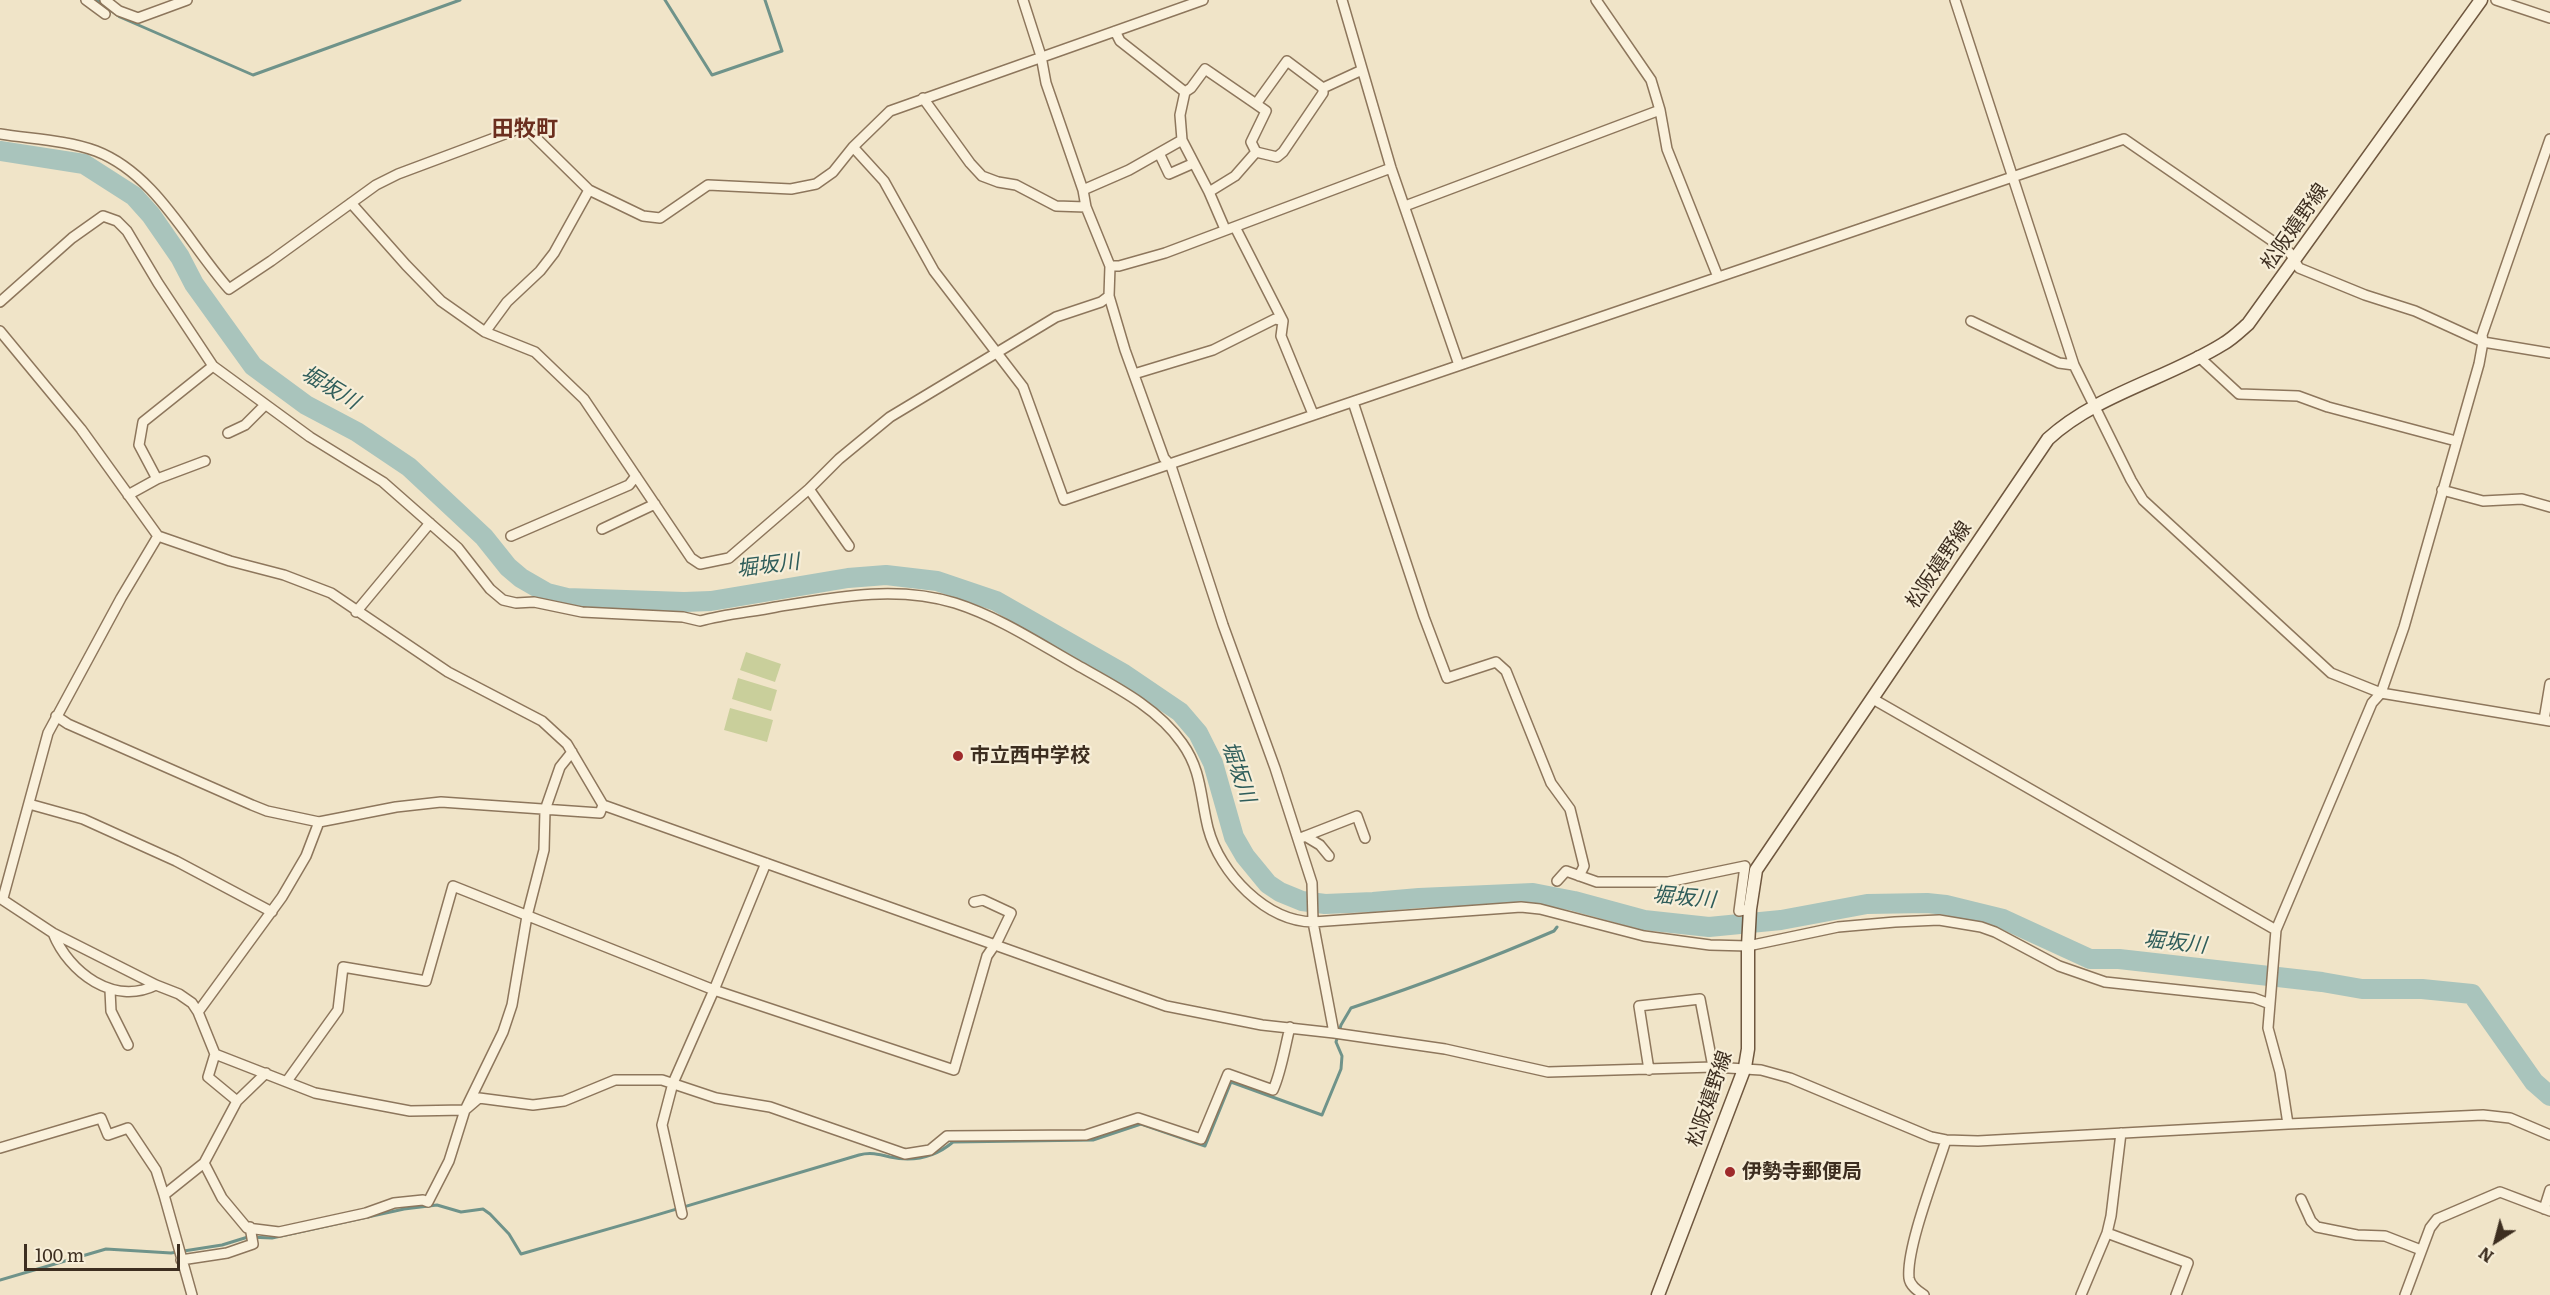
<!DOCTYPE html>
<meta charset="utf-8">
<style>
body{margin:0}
#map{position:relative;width:2550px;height:1295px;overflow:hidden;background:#f0e4c8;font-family:Literata,serif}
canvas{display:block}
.north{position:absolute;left:2466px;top:1211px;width:60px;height:60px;-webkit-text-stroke:4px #f7eed8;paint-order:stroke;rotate:216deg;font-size:16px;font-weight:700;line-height:24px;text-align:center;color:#3d2e20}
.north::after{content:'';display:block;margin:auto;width:21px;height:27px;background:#3d2e20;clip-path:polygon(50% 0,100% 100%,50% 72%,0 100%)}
.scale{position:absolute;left:24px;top:1244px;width:156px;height:27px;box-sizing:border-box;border:3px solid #3d2e20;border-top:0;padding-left:8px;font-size:18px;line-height:21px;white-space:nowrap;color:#3d2e20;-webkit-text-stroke:4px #f7eed8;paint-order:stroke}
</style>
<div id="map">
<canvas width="2550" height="1295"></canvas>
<div class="north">N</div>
<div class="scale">100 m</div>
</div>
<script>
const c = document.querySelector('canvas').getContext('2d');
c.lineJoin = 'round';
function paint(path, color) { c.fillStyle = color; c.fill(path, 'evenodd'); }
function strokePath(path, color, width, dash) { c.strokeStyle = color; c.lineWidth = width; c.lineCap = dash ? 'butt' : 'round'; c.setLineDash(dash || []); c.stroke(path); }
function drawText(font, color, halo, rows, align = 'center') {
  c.font = font + ' Literata,"Noto Sans JP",serif'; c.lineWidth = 4.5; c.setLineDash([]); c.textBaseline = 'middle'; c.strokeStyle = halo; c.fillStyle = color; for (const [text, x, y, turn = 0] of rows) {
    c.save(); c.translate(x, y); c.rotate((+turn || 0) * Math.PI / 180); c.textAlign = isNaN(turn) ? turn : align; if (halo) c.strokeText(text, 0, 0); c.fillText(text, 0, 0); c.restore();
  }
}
paint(new Path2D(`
 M746,652l35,12 -6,18 -35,-12z
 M738,678l39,12 -6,21 -39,-12z
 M730,708l43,12 -6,22 -43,-12z`), '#c9cf9b');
strokePath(new Path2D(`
 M97,0l23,17 133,58 207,-75
 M665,0l47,75 70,-24 -17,-51
 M0,1280l106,-31 65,4 51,-8 26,-8 24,1 132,-29 33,-4 24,7 22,-3 7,5 19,20 12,20c113,-32 225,-65 338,-99 11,-3 19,-1 31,2 24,5 44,1 63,-15l140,-2 48,-16 64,22 26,-64 91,33 19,-46 1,-13 -6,-14 5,-17 10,-17c69,-23 136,-48 203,-77l3,-4`), '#6f938a', 3);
strokePath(new Path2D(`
 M0,151l84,13 50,32 17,19 29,42 14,27 59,82 53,39 51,27 52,35 75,70 24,30 13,11 26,15 20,5 117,4 27,-1 137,-23 38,-3 51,6 59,20 128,73 56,38 18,21 15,30 21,74 11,19 23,28 12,8 22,9 23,3 48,-2 46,-4 114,-5 41,8 70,19 65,7 72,-7 86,-16 60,-1 19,2 57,14 87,40h29l203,23 40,7h60l50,5 62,88 16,14`), '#a9c4bc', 20);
const street = new Path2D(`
 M86,0l19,14
 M105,0l14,11 19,7 49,-18
 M1023,0l18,56 5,27 37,107 3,17 24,59 -1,30 16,54 39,108 7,8 52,159 52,143 37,115 1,39 21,111
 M1342,0l49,168 68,197
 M1596,0l55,80 9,30 7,39 51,128
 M1955,0l119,365 57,115 12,20 188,173 50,20 169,28
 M2496,0l54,18
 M1115,31l5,10 65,51 -5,23 2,25 27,52 16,37
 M1185,92l6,-4 14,-19 51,35 31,-43 36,27 39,-18
 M923,98l47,65 12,13 16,6 18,3 40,21 30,1
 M1256,104l10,7 -15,31 5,10
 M0,134c31,5 66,6 96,17 60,23 92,92 133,138l42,-28 105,-76 22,-11 123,-46 10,5 58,57 54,26 17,2 48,-33 83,4 25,-5 17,-12 20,-25 37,-36 313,-111
 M853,147l31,34 50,90 89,116 41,113 1060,-361 166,114 9,15 66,27 50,16 68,31 67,11
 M1159,153l10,21 25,-11
 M1083,190l46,-20 53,-30
 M1209,192l26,-16 21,-24 21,5 6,-5 40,-59v-5
 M351,203l55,62 35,36 44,31 50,20 49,47 107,159 9,6 29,-6 80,-69 30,-30 51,-42 166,-100 45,-15 8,-6
 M1405,206l255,-96
 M1235,227l48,94 -2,15 32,78
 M1110,266h9l46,-13 226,-85
 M0,302l72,-64 31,-22 14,5 10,10 31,52 55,83 97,71 73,45 75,66 32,41 13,11 13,3 18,-1 48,10 101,5 17,4c25,-7 51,-9 76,-14 60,-10 120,-22 179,-4 44,14 83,40 122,62 37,21 80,42 105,78 20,28 18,53 26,85 12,46 58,93 105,94l208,-15 19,2 104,27 66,9 38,1 90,-19 57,-5 44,-2 42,7 14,5 64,34 46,16 149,16 16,6
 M1971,321l88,42 15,2
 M0,331l81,98 77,107 72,25 54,14 47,18 117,79 94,49 25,23 36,61 563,201 96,19 72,8 111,16 103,23 165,-5 48,3 29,8 141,59 15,3 32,1 310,-17 195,-9 27,3 40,17
 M485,332l22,-30 33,-31 14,-18 35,-63
 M2198,356l41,38 59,2 30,11 128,34
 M1134,374l79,-24 62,-31 8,2
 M1353,402l71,215 23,61 49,-16 10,9 45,112 19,26 14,57 -5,10
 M228,433l17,-8 20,-20
 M157,479l48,-18
 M809,489l40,57
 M2442,490l41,11 39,-2 28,8
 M128,495l29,-16 -18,-34 4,-23 70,-56
 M602,529l53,-25
 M511,536l118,-51 7,-9
 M356,612l74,-89
 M1873,699l403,231
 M56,716l12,8 184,81 15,6 52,11 77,-15 45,-5 159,11 3,-8
 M2544,720l6,-36
 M29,804l54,15 93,42 96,51
 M1305,836l15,9 9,11
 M1298,839l59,-23 8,22
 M1557,881l9,-10 31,11h71l77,-16 -6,45 11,-2
 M0,898l53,35 103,52 23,9 13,9 6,9 17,42 -7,23 29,24 -33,62 -40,32 -8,-25 -28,-42 -20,7 -7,-17 -101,30
 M3,898l45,-165 73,-135 37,-62
 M53,933c16,40 61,73 103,52
 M110,990l1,21 17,34
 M198,1012l84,-115 24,-41 13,-34
 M215,1054l100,39 95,18 55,-1 14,-12 54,7 31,-4 51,-21h47l54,18 54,9 135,47 25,-4 17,-14 139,-1 52,-17 63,21 27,-65 45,16c8,-17 12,-43 17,-63
 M1649,1070l-10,-64 61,-7 13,68
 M287,1081l51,-71 5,-43 83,14 27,-95 261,104 240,80 33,-114 11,-16 13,-27 -28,-13 -9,2
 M237,1101l29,-28
 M2288,1124l-8,-52 -12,-44 8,-98 96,-227 9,-10 23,-66 75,-263 4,-22 -1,-7 68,-196
 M204,1163l18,35 25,30 32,4 87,-19 28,-10 29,-3 5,2 21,-41 16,-51 38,-78 9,-27 15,-89 17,-66 1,-40 15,-43 12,-15
 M164,1195l28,100
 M2301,1199l10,22 6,6 40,8 28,1 36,14
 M2544,1209l6,-19
 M682,1214l-20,-89 11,-42 41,-93 52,-127
 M2107,1233l81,30 -12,32
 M181,1260l46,-7 26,-9 -3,-17
 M1924,1295c-6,-4 -14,-9 -15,-17 -3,-30 27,-106 37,-138
 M2081,1295l26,-62 4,-17 10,-83
 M2405,1295l25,-67 7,-9 63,-27 50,19`);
const secondary = new Path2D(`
 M1658,1295l87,-228 3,-18v-103l2,-37 6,-39 292,-431c49,-45 119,-60 175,-95 9,-5 17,-13 25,-20l233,-324`);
strokePath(street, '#8d765c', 12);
strokePath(secondary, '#6f573f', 15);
strokePath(street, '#faf1dc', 9);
strokePath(secondary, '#faf1dc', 12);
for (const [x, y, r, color] of [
 [958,756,6,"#9e2a2b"],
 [1730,1172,6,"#9e2a2b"]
]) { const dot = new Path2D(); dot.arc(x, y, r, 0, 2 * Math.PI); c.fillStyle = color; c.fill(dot); strokePath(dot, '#f7eed8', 2); }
drawText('20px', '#3d2e20', '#f7eed8', [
 ["松阪嬉野線",2295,227,-55],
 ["松阪嬉野線",1939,565,-56],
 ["松阪嬉野線",1710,1099,-71]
]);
drawText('bold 20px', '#3d2e20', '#f7eed8', [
 ["市立西中学校",970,756],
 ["伊勢寺郵便局",1742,1172]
], 'left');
drawText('italic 21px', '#2f5d5a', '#f7eed8', [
 ["堀坂川",330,388,31],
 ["堀坂川",768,566,-7],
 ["堀坂川",1238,772,71],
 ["堀坂川",1684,898,5],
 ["堀坂川",2175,943,6]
]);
drawText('bold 22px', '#6b2e1e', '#f7eed8', [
 ["田牧町",525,130]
]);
</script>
